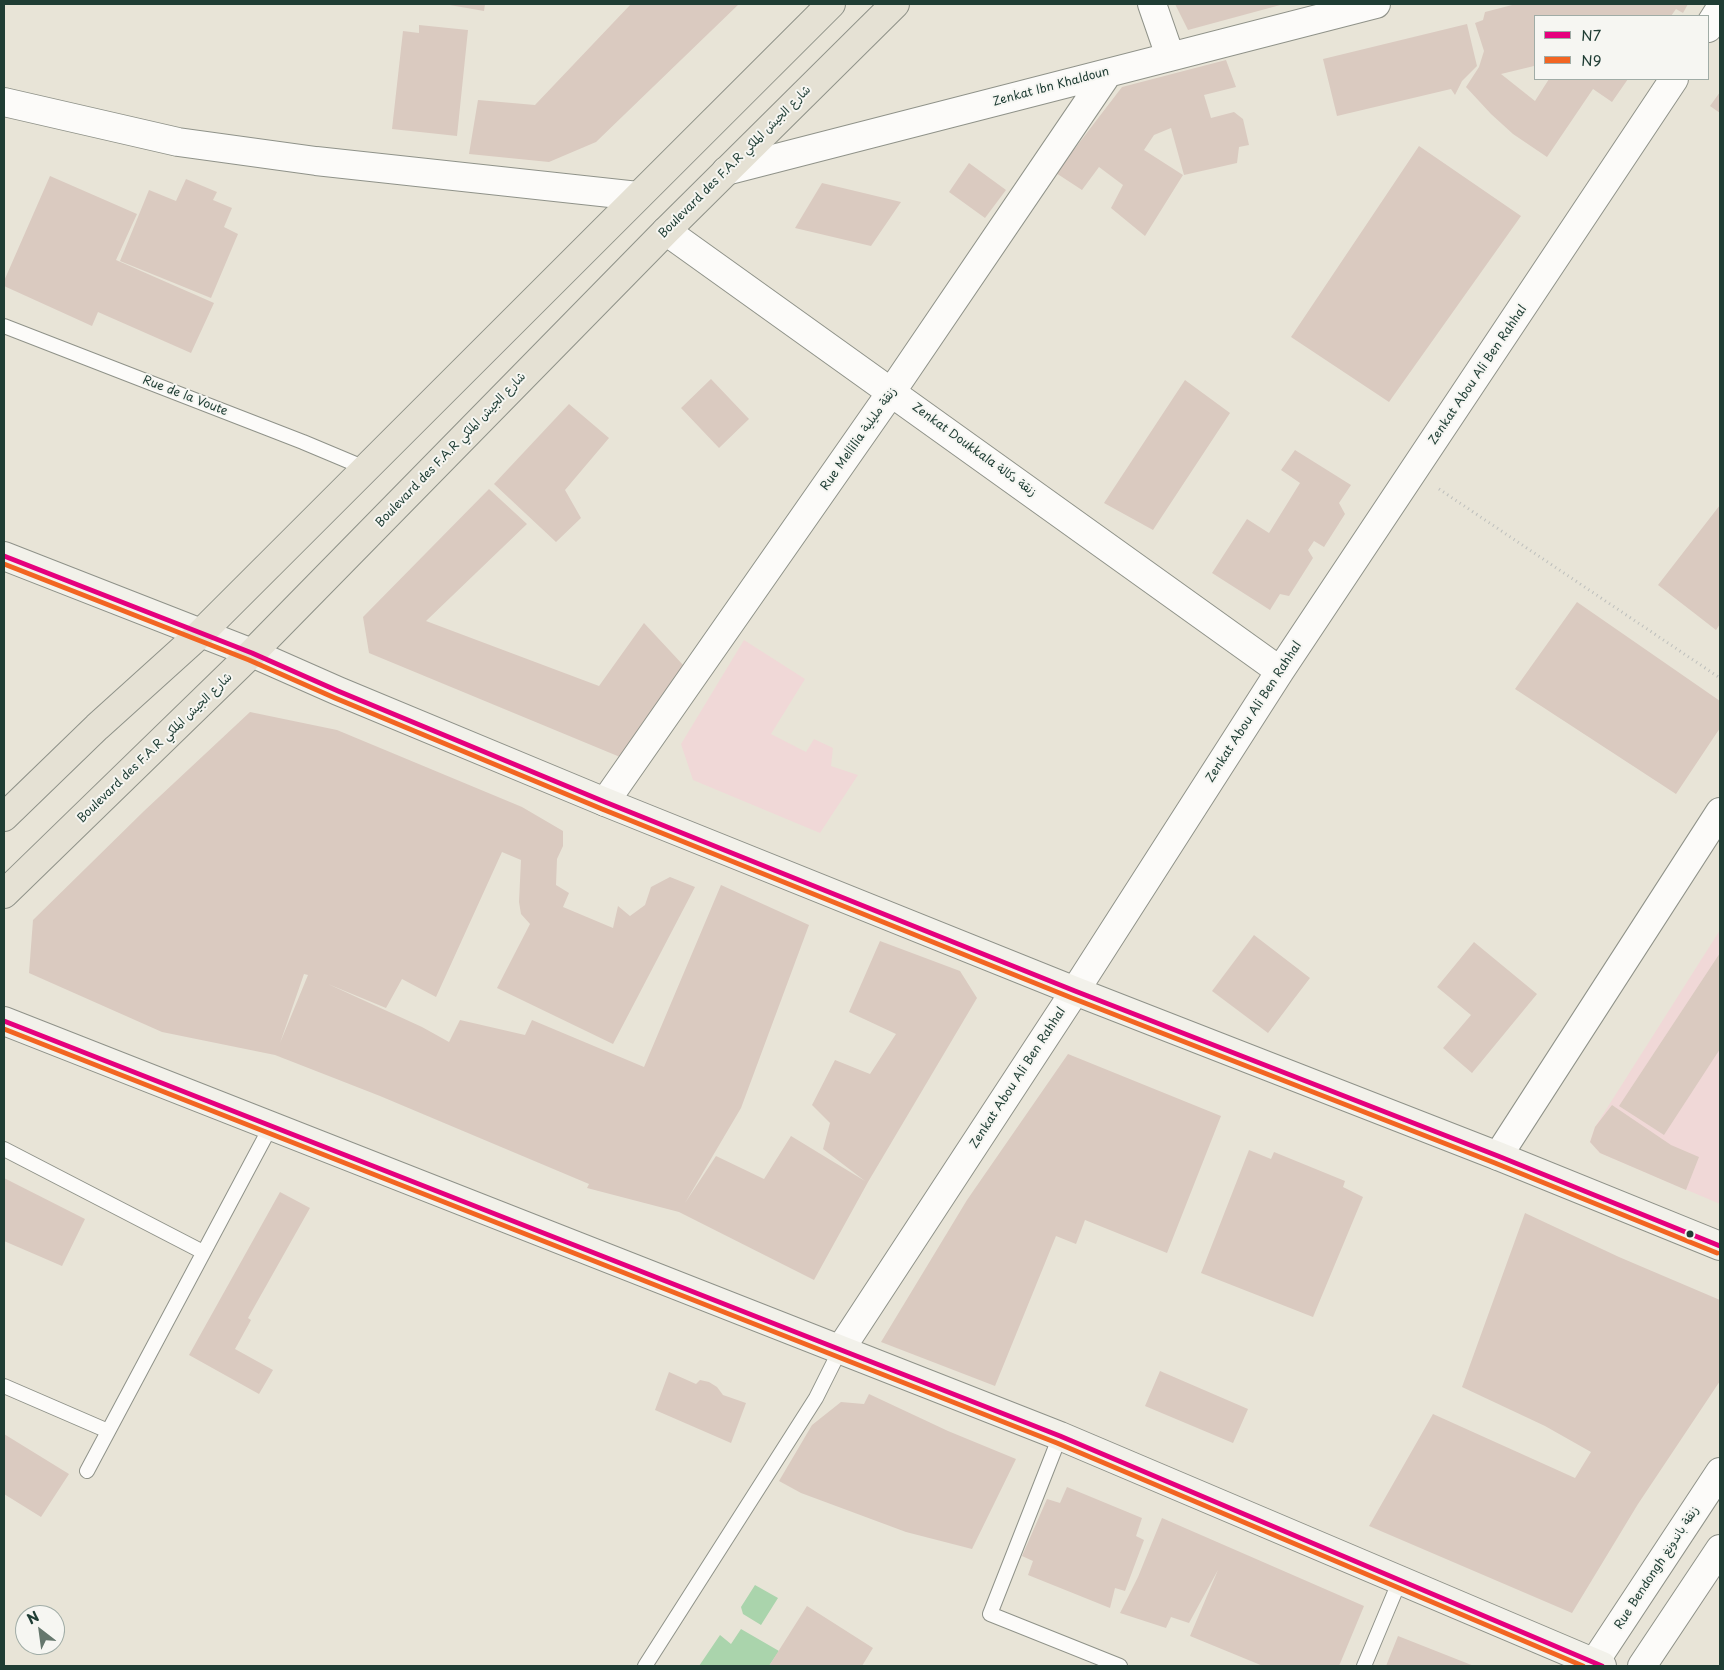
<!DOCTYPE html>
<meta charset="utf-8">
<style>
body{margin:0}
#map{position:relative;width:1724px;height:1670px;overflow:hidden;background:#e8e4d7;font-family:"Playpen Sans",sans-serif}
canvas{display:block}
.frame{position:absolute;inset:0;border:5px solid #1f3d34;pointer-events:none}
.legend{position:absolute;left:1534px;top:15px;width:175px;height:65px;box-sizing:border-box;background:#f6f6f2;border:1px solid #a0aca6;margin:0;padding:6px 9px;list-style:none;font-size:15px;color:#1f3d34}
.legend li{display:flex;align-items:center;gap:10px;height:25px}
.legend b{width:25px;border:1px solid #a0aca6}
.north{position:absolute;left:15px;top:1605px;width:50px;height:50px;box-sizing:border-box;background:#f6f6f2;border:1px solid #a0aca6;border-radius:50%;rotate:330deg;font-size:14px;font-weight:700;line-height:20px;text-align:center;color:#1f3d34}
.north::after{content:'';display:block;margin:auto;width:18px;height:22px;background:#65776d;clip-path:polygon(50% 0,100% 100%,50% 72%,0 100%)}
</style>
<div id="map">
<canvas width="1724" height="1670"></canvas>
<div class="frame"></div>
<ul class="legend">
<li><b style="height:6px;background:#e5007d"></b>N7</li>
<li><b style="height:6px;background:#f26522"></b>N9</li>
</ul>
<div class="north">N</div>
</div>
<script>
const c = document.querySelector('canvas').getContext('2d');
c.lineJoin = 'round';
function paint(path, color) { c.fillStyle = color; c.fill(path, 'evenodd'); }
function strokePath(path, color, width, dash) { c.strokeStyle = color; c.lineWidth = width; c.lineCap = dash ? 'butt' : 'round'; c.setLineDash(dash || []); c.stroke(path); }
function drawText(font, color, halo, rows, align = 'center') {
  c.font = font + ' "Playpen Sans","Playpen Sans Arabic",sans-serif'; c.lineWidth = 4; c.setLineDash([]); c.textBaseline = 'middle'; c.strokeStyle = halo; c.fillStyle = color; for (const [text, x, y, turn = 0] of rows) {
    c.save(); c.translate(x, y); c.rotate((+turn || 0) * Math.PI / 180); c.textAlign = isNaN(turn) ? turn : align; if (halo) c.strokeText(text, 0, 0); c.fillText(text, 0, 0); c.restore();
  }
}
paint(new Path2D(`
 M744,640l61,39 -34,55 35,18 8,-13 19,9 -2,18 27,9 -38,58 -127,-53 -12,-36z
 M1720,930v274l-120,-51 -10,-11 5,-15z`), '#f0d8d7');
paint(new Path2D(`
 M755,1585l23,13 -17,27 -18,-11 -2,-7z
 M741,1629l38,22 -10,15h-70l21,-31 11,9z`), '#aad4ac');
paint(new Path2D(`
 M444,4h41l-1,7z
 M631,4h108l-143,138 -47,20 -80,-8 9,-54 57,5z
 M1175,4h109l-96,26z
 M1516,4h172l-5,9 -7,-4 -5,7h-136v52l-1,-2 -33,8 34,27 14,-22h79l-16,23 -19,-13 -46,68 -34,-23 -22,-20 -25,-27 13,-20 5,-16 -9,-28 8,-3 2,-8z
 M1467,24l10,42 -15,15 -7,14 -4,-6 -114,27 -14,-57z
 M419,25l49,5 -11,106 -65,-7 11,-98 16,2z
 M1226,60l10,27 -32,8 7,23 23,-6 9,7 6,26 -10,2 -2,16 -53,12 -13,-47 -17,7 -10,15 39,25 -38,61 -34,-28 12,-23 -24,-18 -17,23 -26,-17 66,-86z
 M1720,92v21l-10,-7z
 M1419,146l102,70 -132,186 -98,-65z
 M969,163l37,27 -21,28 -36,-26z
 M50,176l87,38 -21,46 98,43 -23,50 -93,-41 -6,14 -88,-40v-5z
 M186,179l31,13 -4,8 19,8 -8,19 14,7 -27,64 -91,-37 29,-71 27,11z
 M822,183l79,19 -30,44 -76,-18z
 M711,379l38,40 -30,29 -38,-40z
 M1185,380l45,33 -77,117 -49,-27z
 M569,404l40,34 -44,52 16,28 -25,24 -62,-58z
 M1295,450l56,35 -12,18 6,11 -21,33 -10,-6 -6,9 5,8 -24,38 -9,-2 -10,16 -58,-37 35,-54 22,14 31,-50 -19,-13z
 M489,489l38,35 -101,97 173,65 45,-63 40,43 -64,91 -251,-104 -6,-36z
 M1720,505v119l-4,6 -58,-45z
 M1577,602l143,99v27l-44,66 -161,-105z
 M250,712l87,18 185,77 41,24v15l-6,13 -1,26 13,8 -6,14 50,21 5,-22 12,10 15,-11 6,-18 19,-10 25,10 -82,157 -116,-56 33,-64 -9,-10 -2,-12 2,-42 -19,-8 -66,145 -34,-18 -16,29 -58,-24 94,43 27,15 11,-22 65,15 7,-15 112,47 77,-182 88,40 -68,183 -56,95 31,-47 48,23 27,-43 74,45 -42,-32 7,-26 -18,-18 23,-45 35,14 26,-40 -47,-22 31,-71 80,30 17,27 -109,184 -54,98 -135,-68 -92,-24 2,-4 -209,-88 -105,-41 -113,-23 -133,-59 4,-53 111,-109zM304,974l4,1 -28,68z
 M1254,935l56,43 -42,55 -56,-42z
 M1474,942l63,52 -65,79 -29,-25 28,-33 -34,-28z
 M1720,953v96l-56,86 -45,-29z
 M1068,1054l153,62 -54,137 -82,-33 -9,24 -20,-8 -61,150 -114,-44 86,-142z
 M1612,1105l59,40 28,12 -13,33 -86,-37 -10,-11 5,-15z
 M1249,1150l22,9 3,-7 71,29 -2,6 20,10 -50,120 -112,-44z
 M4,1178l81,41 -23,47 -58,-25z
 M280,1192l30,16 -62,110 3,2 -16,29 38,21 -14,24 -70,-39z
 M1525,1213l94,44 101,43v81l-82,123 -66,109 -203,-87 64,-112 142,64 16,-26 -46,-26 -83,-39z
 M1160,1371l88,38 -15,34 -88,-37z
 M669,1372l27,12 4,-4 9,2 8,5 6,8 23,8 -15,40 -76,-33z
 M869,1394l79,37 68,28 -44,90 -66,-17 -105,-39 -22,-12 33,-56 29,-23 23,2z
 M4,1434l65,40 -28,43 -37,-23z
 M1067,1487l75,31 -6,18 8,4 -19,51 -10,-3 -5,20 -82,-33 5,-14 -11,-5 25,-57 13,4z
 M1162,1518l202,88 -25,60h-76l-73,-30 28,-66 -29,53 -18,-6 -5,11 -46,-15 18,-36z
 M807,1606l66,42 -11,18h-93z
 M1398,1636l76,30h-88z`), '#dacac0');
const service = new Path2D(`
 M4,326l299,116 62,26
 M4,1149l199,103
 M4,1386l104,45
 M1060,1436l-70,178 130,52
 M87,1471l184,-345
 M645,1666l171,-268 24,-48
 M1364,1666l36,-86`);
const minor = new Path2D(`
 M1152,4l18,52
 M1708,28l12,-19
 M4,102l174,40 138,19 322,35
 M726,171l650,-167
 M666,231l614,440
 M605,802l287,-411 216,-318
 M1498,1156l222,-344
 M840,1350l235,-359 205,-320 394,-592
 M1594,1663l126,-191
 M1642,1666l78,-117`);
const secondary = new Path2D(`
 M4,556l248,97 86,38 267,111 470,189 423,165 222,90
 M4,1021l1056,415 542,230`);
const primary = new Path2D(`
 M4,817l93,-90 103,-93 631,-630
 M4,894l248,-241 414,-422 229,-227`);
strokePath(service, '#8f9289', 16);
strokePath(minor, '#8f9289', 30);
strokePath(secondary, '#8f9289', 30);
strokePath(primary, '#8f9289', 30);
strokePath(new Path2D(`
 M1439,489l281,189`), '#bdbfbc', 3, [1, 4]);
strokePath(service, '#fcfbf9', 14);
strokePath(minor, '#fcfbf9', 28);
strokePath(secondary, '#f2f1ea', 28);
strokePath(primary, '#e5e1d4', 28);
strokePath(new Path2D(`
 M4,556l248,97 86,38 267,111 470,189 423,165 222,90
 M4,1021l1056,415 542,230`), '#e5007d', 5);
strokePath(new Path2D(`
 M4,564l245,96 86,38 267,111 470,189 423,165 222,90
 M4,1029l1053,414 526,223`), '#f26522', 5);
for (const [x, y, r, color] of [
 [1690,1234,4.5,"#1f3d34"]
]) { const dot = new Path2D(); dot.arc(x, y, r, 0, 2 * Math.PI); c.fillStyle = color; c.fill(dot); strokePath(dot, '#f6f6f2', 2); }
drawText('12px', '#1f3d34', '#f6f6f2', [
 ["Zenkat Ibn Khaldoun",1051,87,-15],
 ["Boulevard des F.A.R شارع الجيش الملكي",735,162,-45],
 ["Zenkat Abou Ali Ben Rahhal",1478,375,-56],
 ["Rue de la Voute",185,396,21],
 ["Rue Mellilia زنقة مليلية",859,439,-55],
 ["Boulevard des F.A.R شارع الجيش الملكي",451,450,-46],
 ["Zenkat Doukkala زنقة دكالة",974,450,36],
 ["Zenkat Abou Ali Ben Rahhal",1254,712,-57],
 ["Boulevard des F.A.R شارع الجيش الملكي",155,748,-44],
 ["Zenkat Abou Ali Ben Rahhal",1018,1078,-57],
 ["Rue Bendongh زنقة باندونغ",1657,1568,-57]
]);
</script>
